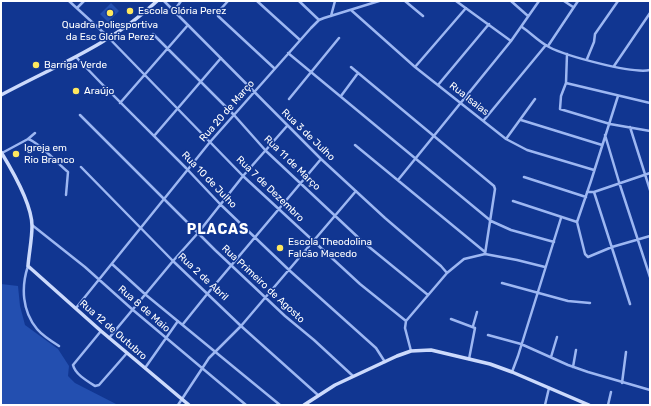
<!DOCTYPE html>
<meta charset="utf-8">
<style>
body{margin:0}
#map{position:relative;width:651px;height:406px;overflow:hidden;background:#113691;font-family:Rubik,sans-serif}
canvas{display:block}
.frame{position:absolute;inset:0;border:2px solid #fff;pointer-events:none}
</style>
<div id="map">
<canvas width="651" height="406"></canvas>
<div class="frame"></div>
</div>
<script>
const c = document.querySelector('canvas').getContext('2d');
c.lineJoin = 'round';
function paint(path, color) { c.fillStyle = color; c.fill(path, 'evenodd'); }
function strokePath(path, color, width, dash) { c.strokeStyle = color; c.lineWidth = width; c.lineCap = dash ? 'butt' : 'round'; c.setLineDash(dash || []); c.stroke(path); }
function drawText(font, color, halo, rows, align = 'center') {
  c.font = font + ' Rubik,sans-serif'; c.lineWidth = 3; c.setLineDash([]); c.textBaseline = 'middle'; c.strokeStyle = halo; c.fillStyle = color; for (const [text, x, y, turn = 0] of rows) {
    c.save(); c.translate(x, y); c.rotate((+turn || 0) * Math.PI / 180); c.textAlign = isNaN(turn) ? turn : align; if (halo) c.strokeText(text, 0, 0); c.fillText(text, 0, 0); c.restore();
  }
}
paint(new Path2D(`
 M111,3l8,8 -11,11 -8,-8z
 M1,284l17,2 2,20 5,19 33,24 11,17 -1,10 7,7 43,22h-117z`), '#234fb0');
strokePath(new Path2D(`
 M69,1l35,32 139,143 117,108 46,37
 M164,1l157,158 64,59 56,48 6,7
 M228,1l-9,10 -1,5 56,52
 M257,1l43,39
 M299,1l20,19
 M405,1l18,15
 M456,1l55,40
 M511,1l17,15
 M564,1l9,6
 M77,8l7,-7
 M351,10l64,57 91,72 21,11 67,20
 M174,11l7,-10
 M331,16l4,-15
 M522,27c9,6 17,15 27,20 17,9 83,27 101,23
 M153,34l81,81 32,36 97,91 65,53
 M548,46l30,-45
 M288,53l203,168 20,9 43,12
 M567,54l-1,29 -5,13 -1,13 50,15 40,7
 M76,57l25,26 85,85 34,36 69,66 87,78 9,14
 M587,59l7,-17 1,-8 23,-33
 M614,66l36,-53
 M351,67l143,119 1,3 -10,65
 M415,67l51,-59
 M566,83l84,20
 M438,85l51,-61
 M341,96l17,-23
 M289,99l50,-61
 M120,103l68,-78
 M80,115l135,135 70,66 29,24 39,36
 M484,120l62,-75
 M521,120l81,25
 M630,127l20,63
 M605,135l14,47 31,95
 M154,136l67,-78
 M28,139c11,3 30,25 40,33l-2,23
 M506,139l29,-40
 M355,145l130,107
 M2,153l26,-14 7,-6
 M81,167l92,94 68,65 77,69
 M524,177l62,20
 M398,180l113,-139 28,-40
 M587,192h7l56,-19
 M594,192l36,112
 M513,201l64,21
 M577,222l14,-41 27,-85
 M577,222l8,32 3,3 24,-10 38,-11
 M32,225l53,42 48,43 113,95
 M112,264l34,31 134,110
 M28,266c-7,21 -6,45 9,63 6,7 14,12 22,17
 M502,283l66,18 22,2
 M76,308l134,-166 101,-114 8,-8 5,-2 55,-17
 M451,319l24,9 -6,31
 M406,321l41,-48 17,-14 21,-5 32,6 28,7
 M406,321l-1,7 6,23
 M183,324l25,-31 113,-134
 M473,326l4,-14
 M101,331l-28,34c2,9 14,16 22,21l4,-1 28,-32
 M488,335l33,9 47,21 20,7 62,18
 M109,338l64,-77 25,-28 45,-57 44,-50
 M551,357l6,-20
 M573,367l3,-17
 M145,368l33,-47
 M512,372l6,-16 43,-138
 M622,383l4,-31
 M178,405l31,-47 32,-32 115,-135
 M545,405l4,-17
 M608,405l3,-13`), '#9db7f2', 2.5);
strokePath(new Path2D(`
 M1,95c54,-29 111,-51 156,-94
 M1,152c11,18 31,53 31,74 0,13 -3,27 -4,40l73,65 88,74
 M304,405l31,-20 62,-29 14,-5 20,-1 59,14 22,8 77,33`), '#ccdafc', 3.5);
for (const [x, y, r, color] of [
 [130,11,4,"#ffe85e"],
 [110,13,4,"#ffe85e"],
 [36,65,4,"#ffe85e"],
 [76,91,4,"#ffe85e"],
 [16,154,4,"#ffe85e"],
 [280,248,4,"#ffe85e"]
]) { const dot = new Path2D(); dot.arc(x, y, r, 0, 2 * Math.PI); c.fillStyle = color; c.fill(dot); strokePath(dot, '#113691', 1.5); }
drawText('10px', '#fff', '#113691', [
 ["Escola Glória Perez",138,11],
 ["Quadra Poliesportiva",110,25,"center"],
 ["da Esc Glória Perez",110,37,"center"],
 ["Barriga Verde",44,65],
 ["Araújo",84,91],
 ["Igreja em",24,148],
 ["Rio Branco",24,160],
 ["Escola Theodolina",288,242],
 ["Falcão Macedo",288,254]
], 'left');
drawText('10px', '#fff', '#113691', [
 ["Rua Isaias",469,99,38],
 ["Rua 20 de Março",227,111,-49],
 ["Rua 3 de Julho",308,135,44],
 ["Rua 11 de Março",292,163,44],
 ["Rua 10 de Julho",209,180,46],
 ["Rua 7 de Dezembro",270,189,44],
 ["Rua 2 de Abril",203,277,43],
 ["Rua Primeiro de Agosto",263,284,43],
 ["Rua 8 de Maio",144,309,41],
 ["Rua 12 de Outubro",113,330,41]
]);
c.letterSpacing = '1px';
drawText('bold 14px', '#fff', '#113691', [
 ["PLACAS",218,230]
]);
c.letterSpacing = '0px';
</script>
